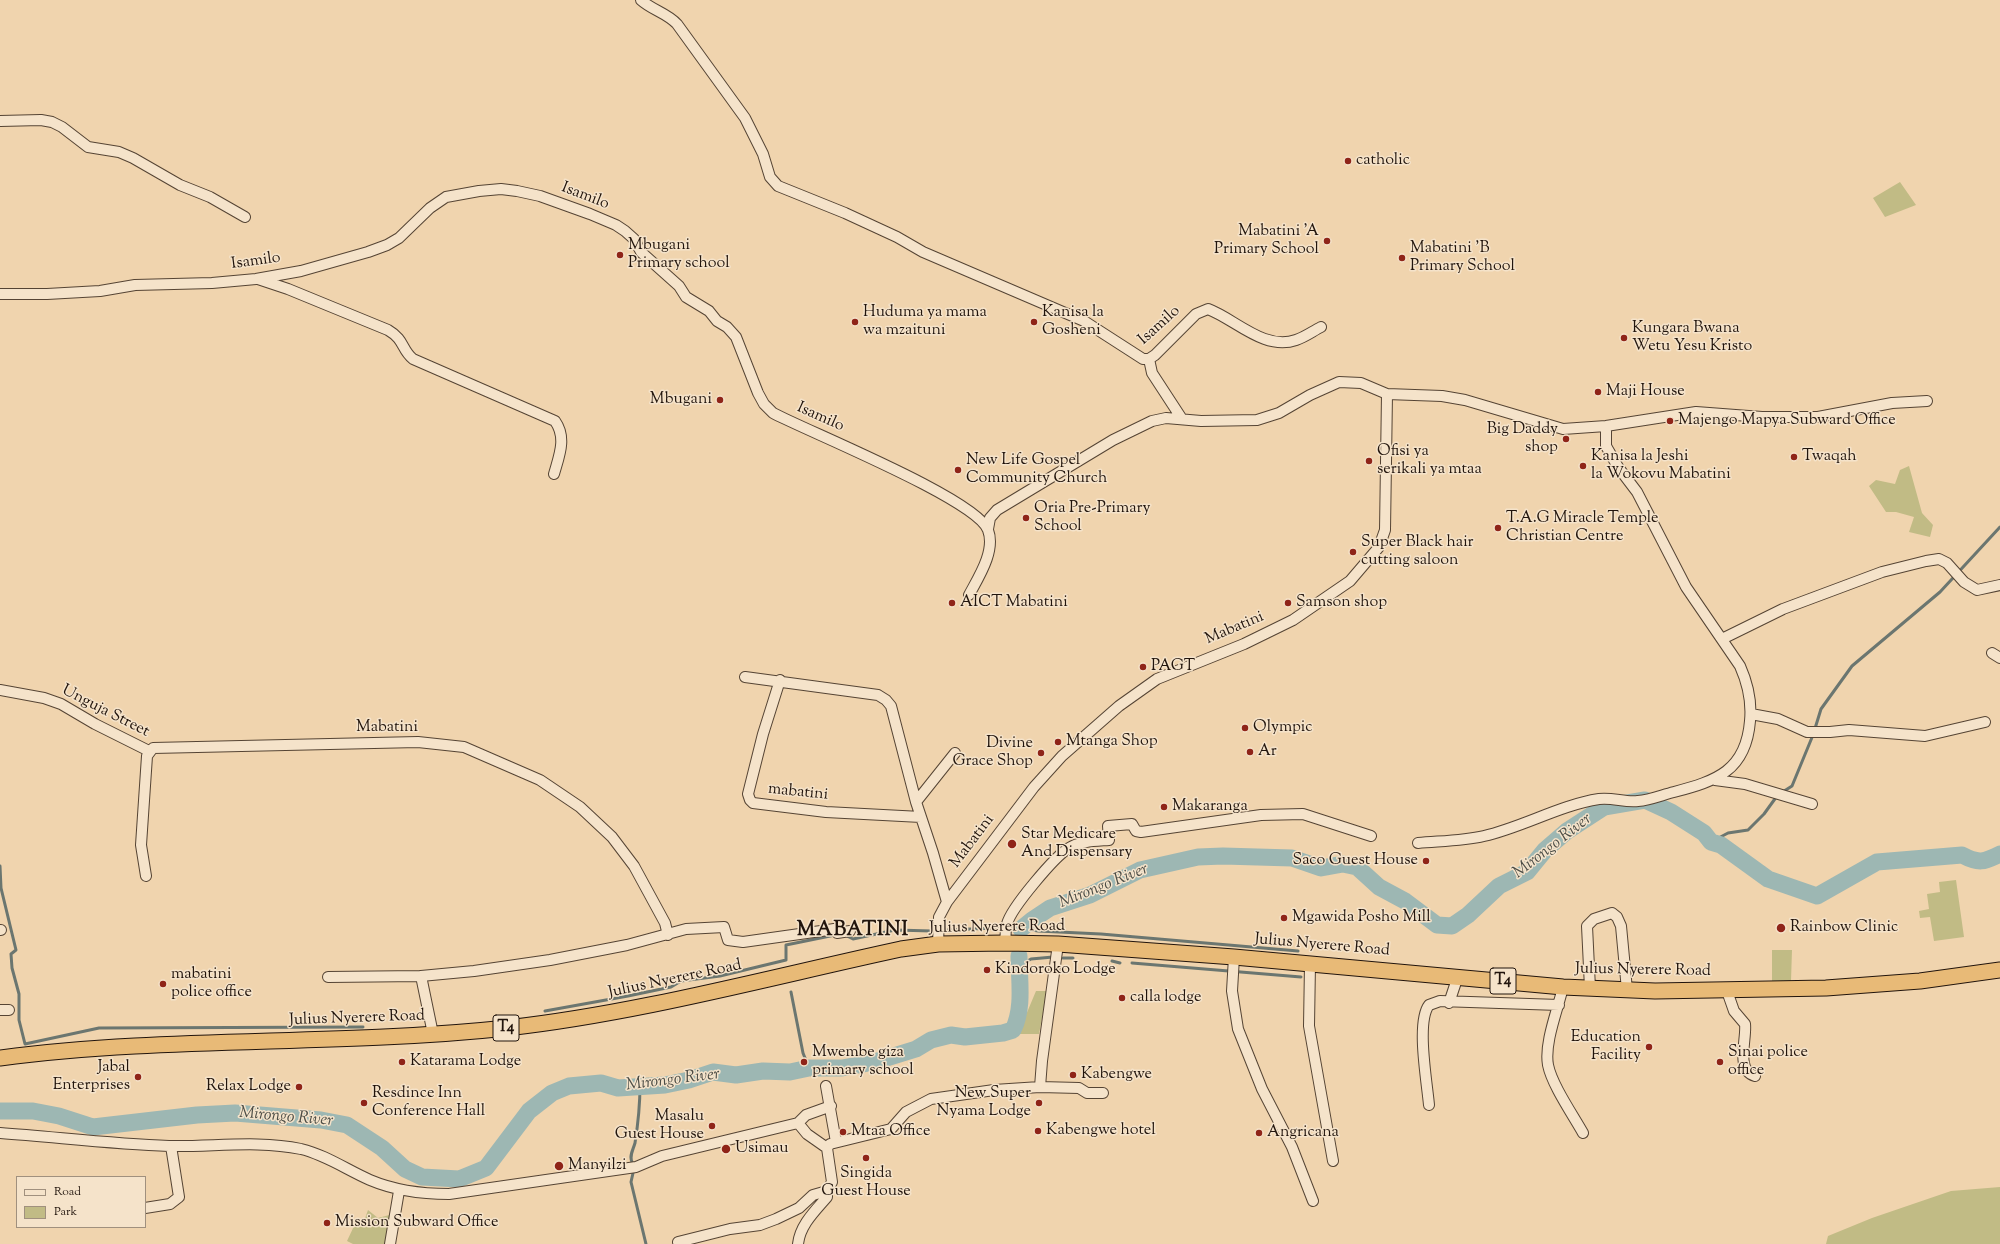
<!DOCTYPE html>
<style>
body{margin:0}
#map{position:relative;width:2000px;height:1244px;overflow:hidden;background:#f0d4ae;font-family:"Sorts Mill Goudy",serif}
canvas{display:block}
.legend{position:absolute;left:16px;top:1176px;width:130px;height:52px;box-sizing:border-box;background:#f5e3ca;border:1px solid #a0907e;margin:0;padding:5px 7px;list-style:none;font-size:12px;color:#21140c}
.legend li{display:flex;align-items:center;gap:8px;height:20px}
.legend b{width:20px;border:1px solid #a0907e}
</style>
<div id="map">
<canvas width="2000" height="1244"></canvas>
<ul class="legend">
<li><b style="height:5px;background:#f5e3ca"></b>Road</li>
<li><b style="height:11px;background:#c1bb85"></b>Park</li>
</ul>
</div>
<script>
const c = document.querySelector('canvas').getContext('2d');
c.lineJoin = 'round';
function paint(path, color) { c.fillStyle = color; c.fill(path, 'evenodd'); }
function strokePath(path, color, width, dash) { c.strokeStyle = color; c.lineWidth = width; c.lineCap = dash ? 'butt' : 'round'; c.setLineDash(dash || []); c.stroke(path); }
function drawText(font, color, halo, rows, align = 'center') {
  c.font = font + ' "Sorts Mill Goudy",serif'; c.lineWidth = 3; c.setLineDash([]); c.textBaseline = 'middle'; c.strokeStyle = halo; c.fillStyle = color; for (const [text, x, y, turn = 0] of rows) {
    c.save(); c.translate(x, y); c.rotate((+turn || 0) * Math.PI / 180); c.textAlign = isNaN(turn) ? turn : align; if (halo) c.strokeText(text, 0, 0); c.fillText(text, 0, 0); c.restore();
  }
}
paint(new Path2D(`
 M1900,182l16,23 -31,12 -12,-19z
 M1909,466l13,47 11,12 -3,12 -21,-5 5,-15 -18,-5h-10l-17,-26 7,-6 19,4 5,-14z
 M1956,880l8,57 -30,4 -4,-24 -10,1 -1,-7 10,-2 -2,-15 13,-2 -1,-10z
 M1772,950h20l-1,31 -19,1z
 M1036,991h11l-8,43h-21z
 M2000,1187v57h-174l2,-8 44,-18 79,-27z
 M368,1210l10,8 15,-4 -8,30h-32l-6,-3 8,-17 7,3z`), '#c1bb85');
strokePath(new Path2D(`
 M1781,793l11,-7 21,-51 8,-26 31,-43 88,-74 60,-65
 M1711,842l17,-9 20,-3 16,-16 13,-18
 M0,866l1,22 15,62 -5,4 1,14 7,26v26l6,24 74,-16 264,-1
 M1027,924l5,6 6,1 63,3 197,17
 M945,930l78,-3
 M845,935l8,4 42,-9 37,1
 M1063,958h10
 M786,960v-15l49,-10
 M1112,961l8,2
 M1132,963l169,14
 M1019,966l12,-7 22,-2
 M791,992l12,61 6,15
 M545,1011l83,-15 43,-9 10,-6 39,-5 66,-16
 M632,1162c-3,-6 1,-12 3,-19 3,-19 5,-38 5,-58
 M633,1173l-2,9 15,62`), '#6b7670', 3);
strokePath(new Path2D(`
 M1021,929l11,-9 18,-12 40,-13 50,-25 58,-13 25,-1 69,2 29,10 22,-4 14,3 22,20 26,14 32,24 15,1 16,-11 31,-29 28,-14 18,-22 22,-19 37,-24 41,-7 26,12 33,21 7,9 10,3 47,34 49,17 60,-34 85,-7c17,9 22,7 38,-1
 M0,1111h33l26,5 34,11 104,-12 38,-2 86,7 26,5 35,23 23,21 17,8 37,2 27,-11 43,-57 23,-18 17,-7 32,-3 17,5 47,-3 24,-5 24,-8 23,3 27,-4 27,1 19,-4h33l32,-6 42,-13 15,-9 20,-5 14,2 38,-4 10,-3c11,-22 6,-50 6,-74`), '#9db7b3', 17);
const minor = new Path2D(`
 M641,0c11,10 26,13 36,24l68,94 18,36 7,23 8,9 67,27 52,24 26,15 161,69 59,38h6l6,-4 41,-41 12,-5c27,10 56,42 88,31 9,-3 17,-9 25,-13
 M0,121l41,-1 11,2 10,5 26,20 31,5 14,6 47,27 30,12 35,20
 M258,279l30,10 100,41c17,10 13,19 25,29l142,62c12,17 4,35 -1,53
 M0,294h47l53,-3 35,-6 77,-2 44,-4 45,-8 67,-19 19,-7 12,-7 31,-30 16,-11 33,-6 22,-2 16,2 23,5 50,18 26,11 9,6 9,8 7,13 38,34 7,11 23,14 8,10 10,6 9,10 22,56 6,11 9,9c36,19 203,86 215,117 8,21 -10,48 -19,65
 M1149,359l3,14 30,46
 M988,529l2,-11 7,-8 116,-70 39,-19 14,-3 35,3 56,-1 22,-7 31,-18 29,-13 22,1 26,11 55,2 23,4 98,29 43,-3 90,-14 66,5h56l74,-14 35,-2
 M1722,639l61,-30 99,-37 44,-11 13,-2 8,4 17,19 13,8 23,-5
 M1992,653l8,5
 M745,677l133,18 8,5 5,6 25,96 17,51 14,49
 M780,680l-17,54 -15,60 2,6 3,3 73,9 95,5
 M0,690l44,8 17,6 34,20 54,27
 M1751,714l27,5 29,13h23l19,-2 76,6 60,-14
 M1715,780l30,4 67,20
 M916,802l39,-49
 M1418,843c21,-2 45,-2 66,-7 39,-9 76,-31 115,-37 13,-2 27,4 39,2 12,-1 24,-6 36,-9 42,-11 72,-21 76,-71 2,-20 -2,-37 -10,-55l-54,-79 -49,-95 -19,-25 -12,-21v-20
 M146,876l-5,-31 6,-89 6,-8 265,-6 46,5 76,33 40,27 32,30 22,29 31,57 3,12
 M0,930h1
 M1005,943c1,-6 0,-13 2,-19 4,-16 48,-68 62,-76 11,-7 27,-7 40,-8l-1,-14 24,-2 4,7 5,1 120,-17 42,-1 68,22
 M938,944l1,-27 8,-15 87,-115 28,-31 57,-50 38,-27 87,-35 49,-24 57,-39 29,-34 6,-17 2,-136
 M1234,957l-2,34 6,38 24,60 30,58 21,54
 M1310,964l-1,62 24,135
 M421,976l12,58
 M328,977l93,-1 53,-5 76,-11 77,-15 59,-16 38,-2 4,13 15,2 85,-12 6,-1 3,4 13,-2
 M1563,987c-5,22 -19,56 -15,78 4,20 25,50 35,68
 M1590,988l-3,-62 7,-7 18,-6 5,4 4,9 6,64
 M1727,991l7,20 11,13c2,15 -10,46 10,52
 M1449,1003l9,-27
 M0,1010h9
 M826,1086l10,56
 M1040,1087l2,-26 16,-117
 M1429,1105c-2,-23 -13,-83 0,-100l11,-4 119,4
 M798,1123l8,-8 25,-9
 M0,1133c56,4 112,11 169,13 44,1 89,-6 132,3 25,6 46,21 69,31 26,11 51,14 79,14l187,-27 26,-11 136,-33 9,11 20,14
 M145,1208l25,-4 9,-7 -8,-51
 M678,1242l52,-13 30,-4 16,-6 23,-11 14,-13 14,-4 5,-9 -5,-34 3,-4 61,-15 15,-17 25,-13 63,-9 46,-3 39,1 8,5h16
 M390,1244l9,-53
 M798,1244c2,-19 17,-33 29,-47v-6`);
const highway = new Path2D(`
 M0,1058c168,-22 338,-12 507,-30 133,-15 264,-51 394,-79l37,-5 67,-1 53,1 176,13 329,30 92,4 171,-3 94,-7 80,-11`);
strokePath(minor, '#554434', 12);
strokePath(highway, '#21140c', 17);
strokePath(minor, '#f5e3ca', 10);
strokePath(highway, '#e8ba77', 15);
for (const [x, y, r, color] of [
 [1348,161,4,"#8f2418"],
 [1327,241,4,"#8f2418"],
 [620,255,4,"#8f2418"],
 [1402,258,4,"#8f2418"],
 [855,322,4,"#8f2418"],
 [1034,322,4,"#8f2418"],
 [1624,338,4,"#8f2418"],
 [1598,392,4,"#8f2418"],
 [720,400,4,"#8f2418"],
 [1670,421,4,"#8f2418"],
 [1566,439,4,"#8f2418"],
 [1794,457,4,"#8f2418"],
 [1369,461,4,"#8f2418"],
 [1583,466,4,"#8f2418"],
 [958,470,4,"#8f2418"],
 [1026,518,4,"#8f2418"],
 [1498,528,4,"#8f2418"],
 [1353,552,4,"#8f2418"],
 [952,603,4,"#8f2418"],
 [1288,603,4,"#8f2418"],
 [1143,667,4,"#8f2418"],
 [1245,728,4,"#8f2418"],
 [1058,742,4,"#8f2418"],
 [1250,752,4,"#8f2418"],
 [1041,753,4,"#8f2418"],
 [1164,807,4,"#8f2418"],
 [1012,844,5,"#8f2418"],
 [1426,861,4,"#8f2418"],
 [1284,918,4,"#8f2418"],
 [1781,928,5,"#8f2418"],
 [987,970,4,"#8f2418"],
 [163,984,4,"#8f2418"],
 [1122,998,4,"#8f2418"],
 [1649,1047,4,"#8f2418"],
 [402,1062,4,"#8f2418"],
 [804,1062,4,"#8f2418"],
 [1720,1062,4,"#8f2418"],
 [1073,1075,4,"#8f2418"],
 [138,1077,4,"#8f2418"],
 [299,1087,4,"#8f2418"],
 [364,1103,4,"#8f2418"],
 [1039,1103,4,"#8f2418"],
 [712,1126,4,"#8f2418"],
 [1038,1131,4,"#8f2418"],
 [843,1132,4,"#8f2418"],
 [1259,1133,4,"#8f2418"],
 [726,1149,5,"#8f2418"],
 [866,1158,4,"#8f2418"],
 [559,1166,5,"#8f2418"],
 [327,1223,4,"#8f2418"]
]) { const dot = new Path2D(); dot.arc(x, y, r, 0, 2 * Math.PI); c.fillStyle = color; c.fill(dot); strokePath(dot, '#f5e3ca', 1.5); }
for (const [x, y, w] of [
 [1503,981,26],
 [506,1028,26]
]) { const box = new Path2D(); box.roundRect(x - w / 2, y - 13, w, 26, 3); c.fillStyle = '#f5e3ca'; c.fill(box); strokePath(box, '#21140c', 1); }
drawText('bold 15px', '#21140c', null, [
 ["T4",1503,981],
 ["T4",506,1028]
]);
drawText('16px', '#21140c', '#f5e3ca', [
 ["catholic",1356,161],
 ["Mabatini 'A",1319,232,"right"],
 ["Primary School",1319,250,"right"],
 ["Mbugani",628,246],
 ["Primary school",628,264],
 ["Mabatini 'B",1410,249],
 ["Primary School",1410,267],
 ["Huduma ya mama",863,313],
 ["wa mzaituni",863,331],
 ["Kanisa la",1042,313],
 ["Gosheni",1042,331],
 ["Kungara Bwana",1632,329],
 ["Wetu Yesu Kristo",1632,347],
 ["Maji House",1606,392],
 ["Mbugani",712,400,"right"],
 ["Majengo Mapya Subward Office",1678,421],
 ["Big Daddy",1558,430,"right"],
 ["shop",1558,448,"right"],
 ["Ofisi ya",1377,452],
 ["serikali ya mtaa",1377,470],
 ["Kanisa la Jeshi",1591,457],
 ["la Wokovu Mabatini",1591,475],
 ["Twaqah",1802,457],
 ["New Life Gospel",966,461],
 ["Community Church",966,479],
 ["Oria Pre-Primary",1034,509],
 ["School",1034,527],
 ["T.A.G Miracle Temple",1506,519],
 ["Christian Centre",1506,537],
 ["Super Black hair",1361,543],
 ["cutting saloon",1361,561],
 ["AICT Mabatini",960,603],
 ["Samson shop",1296,603],
 ["PAGT",1151,667],
 ["Olympic",1253,728],
 ["Mtanga Shop",1066,742],
 ["Divine",1033,744,"right"],
 ["Grace Shop",1033,762,"right"],
 ["Ar",1258,752],
 ["Makaranga",1172,807],
 ["Star Medicare",1021,835],
 ["And Dispensary",1021,853],
 ["Saco Guest House",1418,861,"right"],
 ["Mgawida Posho Mill",1292,918],
 ["Rainbow Clinic",1790,928],
 ["Kindoroko Lodge",995,970],
 ["mabatini",171,975],
 ["police office",171,993],
 ["calla lodge",1130,998],
 ["Education",1641,1038,"right"],
 ["Facility",1641,1056,"right"],
 ["Mwembe giza",812,1053],
 ["primary school",812,1071],
 ["Sinai police",1728,1053],
 ["office",1728,1071],
 ["Katarama Lodge",410,1062],
 ["Jabal",130,1068,"right"],
 ["Enterprises",130,1086,"right"],
 ["Kabengwe",1081,1075],
 ["Relax Lodge",291,1087,"right"],
 ["Resdince Inn",372,1094],
 ["Conference Hall",372,1112],
 ["New Super",1031,1094,"right"],
 ["Nyama Lodge",1031,1112,"right"],
 ["Masalu",704,1117,"right"],
 ["Guest House",704,1135,"right"],
 ["Kabengwe hotel",1046,1131],
 ["Mtaa Office",851,1132],
 ["Angricana",1267,1133],
 ["Usimau",735,1149],
 ["Manyilzi",568,1166],
 ["Singida",866,1174,"center"],
 ["Guest House",866,1192,"center"],
 ["Mission Subward Office",335,1223]
], 'left');
drawText('16px', '#21140c', '#f5e3ca', [
 ["Isamilo",585,197,21],
 ["Isamilo",256,262,-8],
 ["Isamilo",1160,326,-42],
 ["Isamilo",820,418,24],
 ["Mabatini",1235,629,-23],
 ["Unguja Street",105,712,27],
 ["Mabatini",387,728],
 ["mabatini",798,793,6],
 ["Mabatini",973,842,-53],
 ["Julius Nyerere Road",997,928,-1],
 ["Julius Nyerere Road",1322,946,5],
 ["Julius Nyerere Road",1643,971,1],
 ["Julius Nyerere Road",675,980,-12],
 ["Julius Nyerere Road",357,1019,-2]
]);
drawText('italic 17px', '#4c4d46', '#f5e3ca', [
 ["Mirongo River",1553,847,-38],
 ["Mirongo River",1104,887,-22],
 ["Mirongo River",673,1081,-7],
 ["Mirongo River",286,1118,5]
]);
c.letterSpacing = '1px';
drawText('bold 20px', '#21140c', '#f5e3ca', [
 ["MABATINI",853,932]
]);
c.letterSpacing = '0px';
</script>
